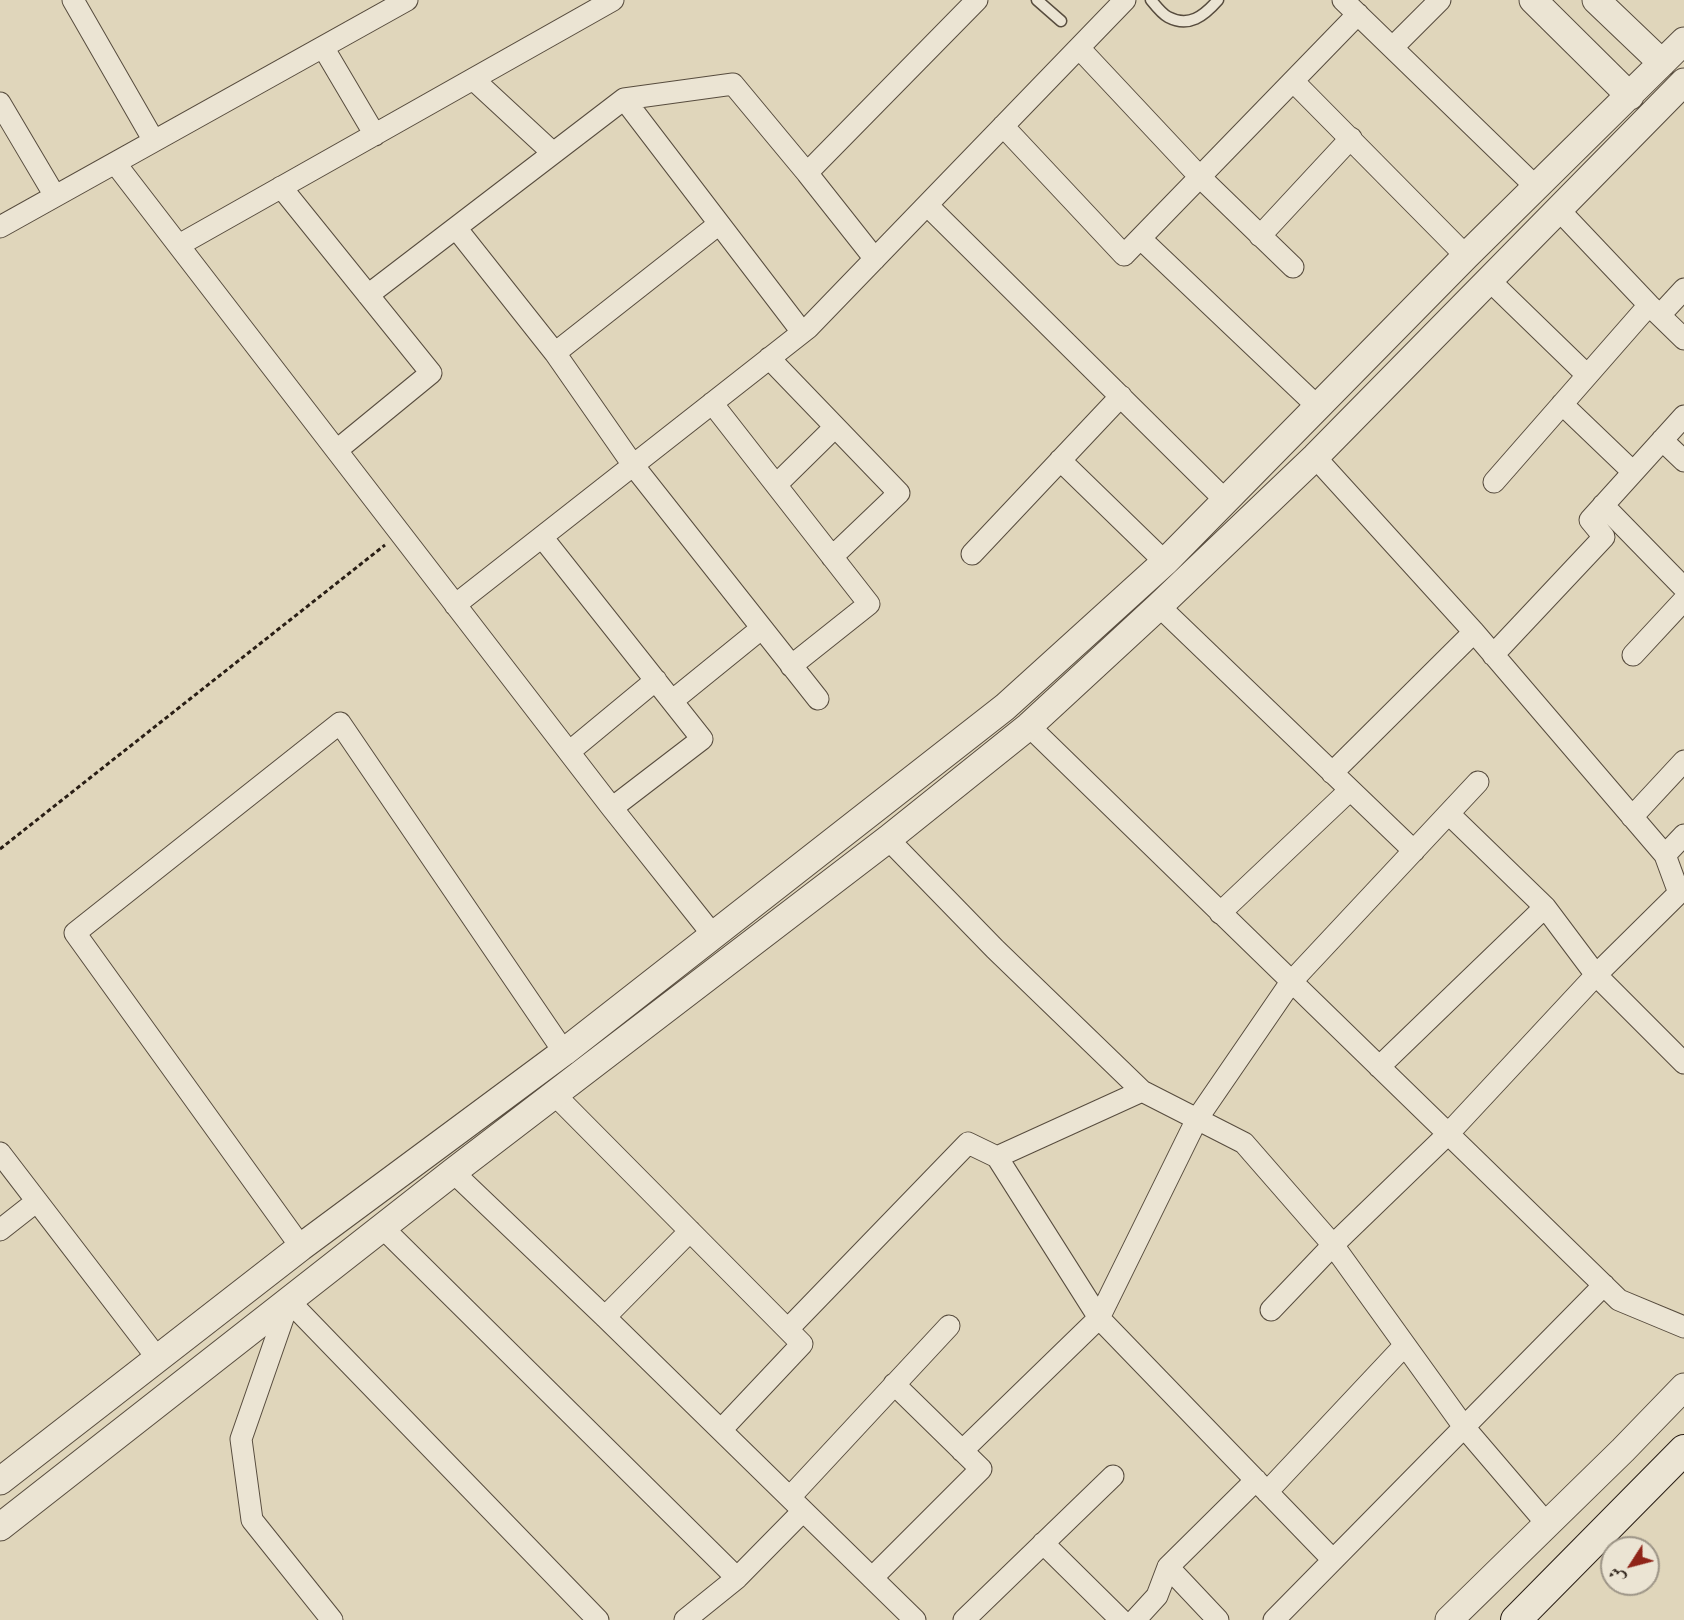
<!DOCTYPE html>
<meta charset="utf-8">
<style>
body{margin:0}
#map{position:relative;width:1684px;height:1620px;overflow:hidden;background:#e0d6bb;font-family:"IM FELL Double Pica",Amiri,serif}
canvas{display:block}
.north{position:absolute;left:1600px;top:1536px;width:60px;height:60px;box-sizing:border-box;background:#ebe4d3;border:2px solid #9d9587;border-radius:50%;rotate:234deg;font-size:16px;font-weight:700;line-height:24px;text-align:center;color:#291e15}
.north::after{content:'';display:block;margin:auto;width:21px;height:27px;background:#8f2418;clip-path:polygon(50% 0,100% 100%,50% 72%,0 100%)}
</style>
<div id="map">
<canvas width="1684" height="1620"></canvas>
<div class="north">ش</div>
</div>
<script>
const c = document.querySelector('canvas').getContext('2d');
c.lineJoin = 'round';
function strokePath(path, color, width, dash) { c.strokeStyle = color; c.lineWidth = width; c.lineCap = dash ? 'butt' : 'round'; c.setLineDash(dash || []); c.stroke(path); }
const service = new Path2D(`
 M1037,0l24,21
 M1151,0c4,5 11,14 17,17 21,11 36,-1 50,-17`);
const minor = new Path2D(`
 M73,0l81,141
 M1343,0l193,187
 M323,47l52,88
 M1393,47l47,-47
 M1079,48l121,129 93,90
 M473,79l80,74
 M1293,81l173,175
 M624,99l178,233
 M0,103l55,93
 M1003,126l121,129 234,-241
 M115,163l497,645 101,127
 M807,173l170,-173
 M281,187l150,186 -94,77
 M927,205l298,295
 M1558,209l91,96 35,34
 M0,227l407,-227
 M456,228l99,125 78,112 185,234
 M1260,236l91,-98
 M1141,239l177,168
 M179,245l434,-245
 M1489,280l98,95
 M368,295l256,-196 109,-15 74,89 68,86
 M1660,315l24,-26
 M555,353l164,-129
 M769,358l130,135 -67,64
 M712,403l157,201 -78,62
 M1562,404l71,68
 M1662,440l22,21
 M1315,457l159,175 191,223
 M1060,460l105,102
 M1494,482l155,-177
 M776,485l59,-58
 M1603,505l81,83
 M542,537l160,202 -90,69
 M972,554l149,-158
 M455,605l353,-277 317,-328
 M1159,606l255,245
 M1493,655l111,-118 -14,-17 94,-104
 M1633,655l51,-55
 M672,701l90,-73
 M1029,726l590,574 65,27
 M569,752l87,-72
 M1332,773l142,-141
 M1449,814l96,93 51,68 88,88
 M1632,817l52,-56
 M888,839l107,110 147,142 102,52 89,102 131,182 83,97
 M1220,913l130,-123
 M1379,1067l166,-160
 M555,1095l247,249 -81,86
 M0,1153l158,206
 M997,1157l145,-66
 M453,1172l152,145 310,303
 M383,1228l354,350
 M0,1230l37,-29
 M301,1247l-226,-314 265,-210 224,329
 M1271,1310l62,-65 115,-111 148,-159 83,-82 -14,-38 19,-20
 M605,1317l85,-86
 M788,1329l180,-186 29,14 102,161 234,242
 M962,1451l137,-133 98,-199 94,-137 187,-200
 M1267,1492l138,-147
 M790,1497l159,-171
 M1043,1543l78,77
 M1168,1567l50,53
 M872,1578l109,-109 -87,-85
 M332,1620l-80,-100 -11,-81 48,-138 309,319
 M685,1620l52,-42 66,-67
 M964,1620l149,-144
 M1135,1620l22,-24 11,-29 88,-87
 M1274,1620l330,-335`);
const tertiary = new Path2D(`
 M1533,0l97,96
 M1596,0l66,63
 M0,1481l301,-234 263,-195 441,-345 160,-145 301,-306 218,-215
 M0,1527l453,-355 435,-333 141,-113 130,-120 156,-149 369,-375
 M1449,1620l174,-170 61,-63`);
const secondary = new Path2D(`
 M1516,1620l168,-170`);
strokePath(service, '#574c3e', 13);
strokePath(minor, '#574c3e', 23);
strokePath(tertiary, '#574c3e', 29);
strokePath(secondary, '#291e15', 32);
strokePath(new Path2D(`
 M0,849l385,-304`), '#291e15', 3, [4.5, 3]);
strokePath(service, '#ebe4d3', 10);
strokePath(minor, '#ebe4d3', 21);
strokePath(tertiary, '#ebe4d3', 27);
strokePath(secondary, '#ebe4d3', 30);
</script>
